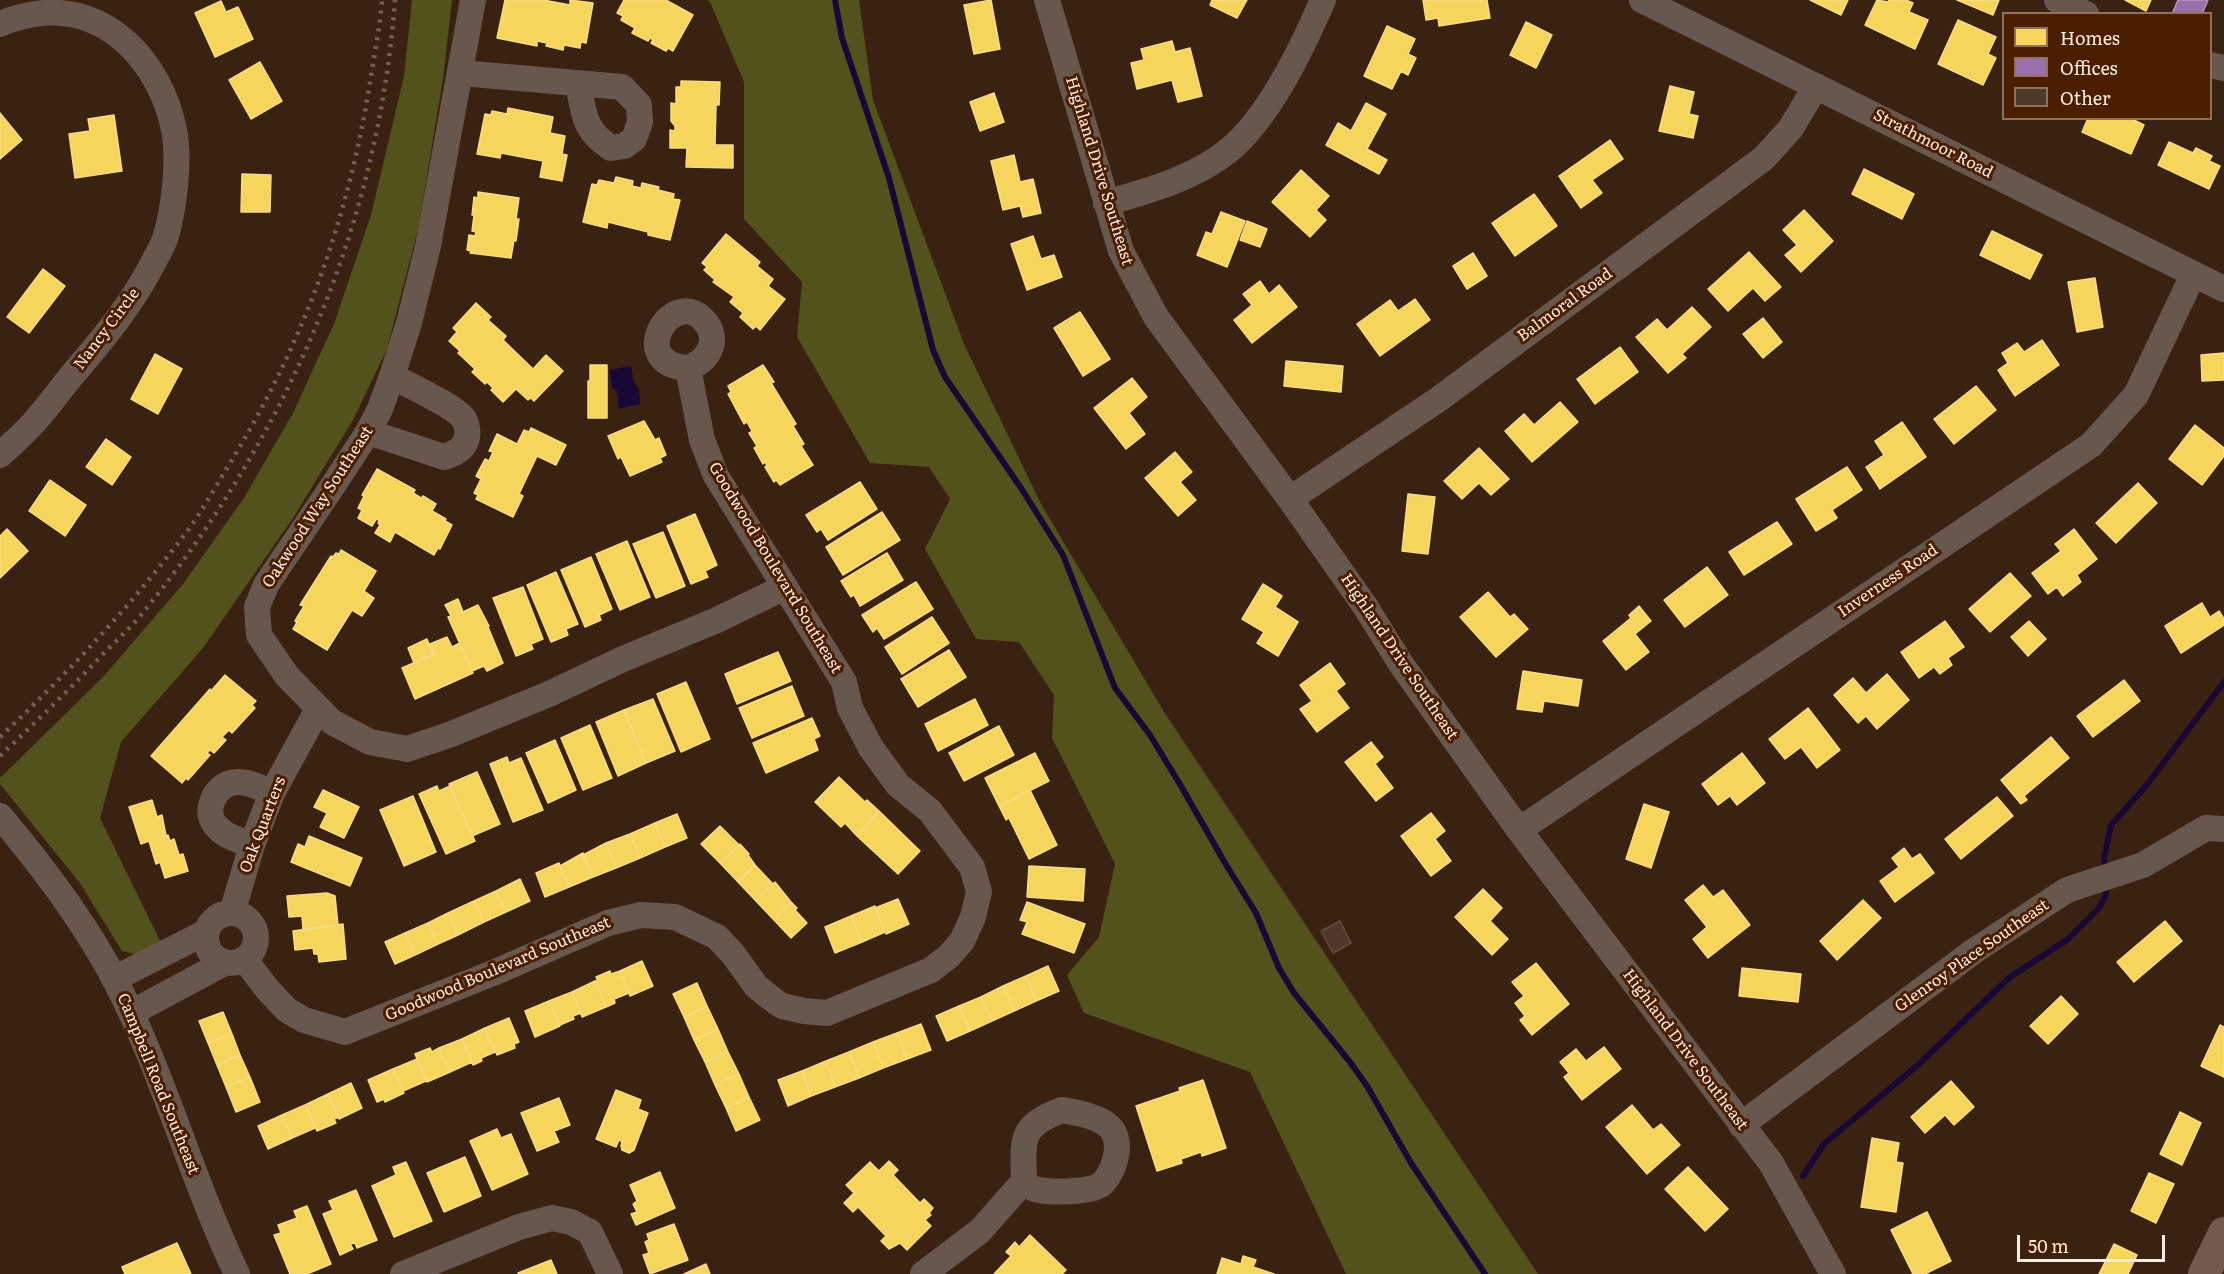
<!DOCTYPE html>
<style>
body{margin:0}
#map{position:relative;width:2224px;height:1274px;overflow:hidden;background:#3a2212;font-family:Literata,serif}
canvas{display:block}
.legend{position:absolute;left:2002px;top:12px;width:210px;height:108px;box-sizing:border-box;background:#4c1e00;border:2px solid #92705b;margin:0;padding:8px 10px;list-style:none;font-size:18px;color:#faebe3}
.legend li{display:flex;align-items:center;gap:12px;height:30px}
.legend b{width:30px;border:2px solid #92705b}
.scale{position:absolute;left:2017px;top:1235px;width:148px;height:27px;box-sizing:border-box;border:3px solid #faebe3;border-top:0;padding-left:8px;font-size:18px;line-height:21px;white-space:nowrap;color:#faebe3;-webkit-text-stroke:4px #4c1e00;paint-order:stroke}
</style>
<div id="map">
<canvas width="2224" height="1274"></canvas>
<ul class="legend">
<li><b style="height:16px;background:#f6d55c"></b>Homes</li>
<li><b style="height:16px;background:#9970ab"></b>Offices</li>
<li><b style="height:16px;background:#4d382a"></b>Other</li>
</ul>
<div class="scale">50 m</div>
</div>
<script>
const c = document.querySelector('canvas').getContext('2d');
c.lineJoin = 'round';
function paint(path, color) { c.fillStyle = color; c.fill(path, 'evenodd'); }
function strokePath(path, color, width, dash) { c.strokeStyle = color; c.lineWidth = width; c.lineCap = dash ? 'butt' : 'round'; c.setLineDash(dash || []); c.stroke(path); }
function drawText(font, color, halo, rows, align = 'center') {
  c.font = font + ' Literata,serif'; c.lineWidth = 6; c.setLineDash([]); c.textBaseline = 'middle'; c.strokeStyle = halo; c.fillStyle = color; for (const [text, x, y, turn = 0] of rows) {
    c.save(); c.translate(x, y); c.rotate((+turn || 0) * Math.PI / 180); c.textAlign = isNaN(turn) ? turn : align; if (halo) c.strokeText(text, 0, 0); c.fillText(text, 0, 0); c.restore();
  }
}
paint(new Path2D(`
 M412,0h40l-9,79 -25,150 -31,120 -34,71 -60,98 -90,130 -82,94 -21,76 62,127 -23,10 -17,-4 -42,-68 -80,-99v-6l103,-101 80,-93 61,-86 49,-85 41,-89 37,-109 33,-139z
 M707,0h152l14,100 91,244 77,160 123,208 374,562h-192l-96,-202 -166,-59 -17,-38 32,-38 16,-73 -63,-126 2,-43 -35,-53 -43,-3 -51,-90 25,-50 -21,-32 -59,-4 -73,-126 5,-55 -58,-63v-137l-34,-80z`), '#53511c');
paint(new Path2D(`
 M631,366l3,17 5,5 1,16 -21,5 -2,-18 -5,-3 -2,-18z`), '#190835');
const homes = new Path2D(`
 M505,0h38l27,5v-5l23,3 -7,40 -5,-1 -1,6 -16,-3 -1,5 -17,-4 1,-3 -10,-2v5l-40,-8z
 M624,0h42l27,15 -20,36 -5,-3 -2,3 -15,-8 2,-3 -3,-2 -2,3 -16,-8 3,-5 -14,-8 2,-4 -6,-3z
 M991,0l9,49 -26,5 -10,-49z
 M1212,0h35l-10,18 -27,-13z
 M1423,0h64l3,18 -51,8 -1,-8 -12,2z
 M1810,0h38l-7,15z
 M1877,0l11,2 1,-2h17l7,3 -4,9 19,8 -13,29 -50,-24z
 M1957,0h42l-6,15z
 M2125,0h26l-5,11z
 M221,1l5,11 12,-5 15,32 -38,18 -20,-44z
 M1958,20l38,17 -8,17 8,4 -13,27 -45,-21z
 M1526,22l26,13 -16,33 -26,-13z
 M1387,26l28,13 -7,15 8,4 -8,17 -7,-4 -9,18 -28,-13z
 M1172,41l3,11 15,-4 12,48 -24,6 -6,-22 -35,9 -6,-26 13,-3 -3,-11z
 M260,62l22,39 -31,18 -22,-39z
 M681,81l39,1 -1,23h-3l-1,40h18v23l-47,-1 1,-19h-17v-18l5,1v-5l-4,-5v-18l5,1v-17h5z
 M1670,86l24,6 -5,22 9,2 -5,22 -34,-7z
 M994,93l10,29 -24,9 -10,-29z
 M1366,103l20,11 -19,35 20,11 -8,14 -53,-29 12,-22 13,8z
 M508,108l45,9 -3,16 15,3 -3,18 5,1 -5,26 -22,-4 3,-16 -42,-8 -1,5 -23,-4 8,-40 6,1 1,-4 15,3z
 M0,113l22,27 -22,19z
 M114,115l8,56 -47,7 -6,-44 21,-3 -2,-12z
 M2088,118h42l14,7 -13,29 -49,-22z
 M1610,140l13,19 -31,21 10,13 -21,15 -22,-32z
 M2169,142l24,11 3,-5 16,8 -3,5 11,5 -11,23 -51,-24z
 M1014,155l6,27 13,-3 8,34 -18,4 -3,-11 -17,4 -12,-49z
 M1864,169l50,25 -12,25 -50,-25z
 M1301,170l28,26 -13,14 10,10 -16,17 -38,-35z
 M242,174l29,1 -1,37h-29z
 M616,177l17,4 -1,5 9,2 1,-5 17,4 -1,3 16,4 -1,5 7,1 -10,40 -22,-5v-3l-40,-10 -1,6 -24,-6 9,-38 5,1 2,-5 15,3z
 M478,192l41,6 -3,21h3l-3,22 -2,-1 -3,18 -41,-5 1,-2 -4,-1 2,-15 6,1 1,-4 -4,-1 2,-16h-2l2,-18 4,1z
 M1534,194l23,32 -42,30 -23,-33z
 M1804,210l29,31 -32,31 -16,-17 12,-10 -14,-15z
 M1221,212l24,9 -18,46 -30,-12 9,-23 6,2z
 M1247,221l20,8 -7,18 -20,-7z
 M1992,231l50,24 -12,24 -50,-24z
 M726,234l34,28 -3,4 16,13 -5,7 17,13 -25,31 -4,-4 -3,3 -13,-12 3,-4 -13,-11 4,-5 -21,-15 2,-2 -11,-10 3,-3 -5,-4z
 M1033,236l8,23 13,-4 8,22 -35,13 -16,-46z
 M1749,252l32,35 -16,14 -12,-13 -25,23 -20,-22z
 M1473,253l14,23 -20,13 -14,-23z
 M43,269l22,17 -36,47 -22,-16z
 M2095,278l8,49 -26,5 -9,-50z
 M1260,281l9,13 10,-9 18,22 -45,36 -18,-23 18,-15 -9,-11z
 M1415,299l15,21 -50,36 -23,-32 33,-24 8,11z
 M476,303l15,14 -3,3 18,16 -3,4 30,29 13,-14 17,16 -29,30 -3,-3 -3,2 -12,-11 -13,13 -12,-12 2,-2 -6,-6 -2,2 -13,-12 3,-3 -17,-16 2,-2 -11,-10 8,-9 -4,-4z
 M1692,307l19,20 -29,27 4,4 -18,15 -32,-36 21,-18 10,11z
 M1080,312l30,47 -27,17 -29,-48z
 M1763,318l19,24 -19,16 -20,-24z
 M2042,340l17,25 -44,31 -17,-26 10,-7 -6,-10 15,-10 7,9z
 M1620,347l18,25 -43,32 -18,-25z
 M2224,353v27l-22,1 -1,-26z
 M155,354l27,15 -24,45 -27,-15z
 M1286,361l57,5 -2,26 -57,-6z
 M590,365h17v53h-19v-37h2z
 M763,365l11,17 -3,1 25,41 -3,2 11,18 -3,2 12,19 -33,20 -4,-5 -2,2 -9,-15 2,-2 -2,-3 -2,2 -9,-16 3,-2 -8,-13 3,-2 -5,-9 -3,2 -16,-30 3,-2 -3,-6z
 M1132,378l15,19 -18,16 16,21 -19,15 -32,-41z
 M1976,386l20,24 -42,34 -20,-25z
 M1560,402l18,20 -46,40 -27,-31 19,-17 10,11z
 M644,421l11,19 4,-2 7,17 -6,3 2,4 -32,14 -9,-19 -3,2 -10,-23z
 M1902,422l24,35 -46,32 -14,-22 18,-12 -9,-14z
 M2195,425l29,23v8l-22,29 -33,-26z
 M531,428l35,17 -10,20 -19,-9 -18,38 4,2 -10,21 -37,-18 2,-4 -4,-2 7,-14 -5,-3 9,-17 4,2 4,-9 -4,-1 8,-17 20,10 7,-14 5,2z
 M106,439l25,18 -19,28 -26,-18z
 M1479,448l30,31 -18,16 -12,-12 -17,16 -18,-18z
 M1175,452l17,20 -12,10 16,18 -18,16 -33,-38z
 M1847,467l15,23 -30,20 5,8 -21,13 -20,-32z
 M377,469l38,21 -2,3 8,5 2,-2 13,8 -4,7 14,8 -1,2 7,4 -12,24 -2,-1 -4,7 -39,-23 -5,10 -15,-9 5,-8 -2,-2 1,-2 -2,-3 -5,8 -14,-8 4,-8 -4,-2 6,-12 -2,-1z
 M50,480l36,25 -21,31 -36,-25z
 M860,482l17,27 -49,31 -7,-11 -4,3 -11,-17z
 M2138,483l19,20 -41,40 -20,-20z
 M1408,494l27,3 -7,57 -26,-3z
 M882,512l18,28 -57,35 -17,-28z
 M695,514l22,51 -12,6 3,6 -17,7 -24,-58z
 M1777,522l15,22 -48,31 -15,-23z
 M7,529l21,22 -28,27v-42z
 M2074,529l23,30 -20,16 4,7 -18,14 -6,-9 -9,7 -16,-21 29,-22 -6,-7z
 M663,532l22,54 -29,12 -23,-54z
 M627,541l23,56 -30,13 -24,-56z
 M341,550l35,21 -12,20 10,7 -12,18 -10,-6 -25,40 -34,-21 4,-7 -2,-1 9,-15 -4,-1 31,-49 2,1 3,-4 3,1z
 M887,553l16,27 -43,26 -6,-11 -3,2 -10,-16z
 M591,557l21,52 -13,6 2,5 -16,7 -24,-57z
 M1707,567l21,28 -43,32 -21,-27z
 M556,572l22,52 -12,5 2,6 -17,7 -24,-57z
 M2010,573l21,23 -41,36 -21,-23z
 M916,582l17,27 -49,30 -7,-11 -4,4 -11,-17z
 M1263,584l19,12 -7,11 23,15 -20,34 -21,-13 7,-11 -22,-13z
 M523,587l20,52 -12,5 2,5 -17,7 -23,-58z
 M1488,592l22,25 4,-3 14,15 -32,28 -36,-40z
 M458,599l5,13 15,-7 11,21 -1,1 15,36 -16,8 -3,-5 -12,5 -24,-54 3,-1 -6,-11z
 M2202,603l8,14 9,-6 5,8v6l-43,28 -16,-27z
 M1639,606l12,15 -16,13 14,18 -23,18 -23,-29 28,-23 -2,-3z
 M932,617l17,26 -47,31 -17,-27z
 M1945,621l19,26 -16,11 4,7 -12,9 -6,-7 -15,11 -18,-26z
 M2029,621l17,18 -18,17 -17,-19z
 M447,637l5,10 8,-4 13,30 -58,26 -13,-31 32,-14 -4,-10z
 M427,639l6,16 -19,8 -6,-15z
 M949,650l17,27 -48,30 -17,-28z
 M778,652l13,29 -54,23 -12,-30z
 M1330,663l15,21 -9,7 13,17 -32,24 -17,-23 12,-8 -12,-16z
 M1523,671l59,9 -4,26 -34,-5 -2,11 -25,-3z
 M1887,674l22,26 -32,29 -11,-13 -8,7 -24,-28 19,-17 13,15z
 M225,675l31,26 -4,4 3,3 -23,25 -3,-3 -7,7 4,3 -12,13 -4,-3 -3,3 3,2 -22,25 -2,-2 -4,5 -31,-27 59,-67 1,2z
 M2124,680l16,21 -47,36 -16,-21z
 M686,682l24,57 -29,13 -24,-58z
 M792,686l12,30 -52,22 -13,-30z
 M653,699l22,52 -29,12 -22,-53z
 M975,699l13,26 -50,26 -13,-27z
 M1808,708l32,42 -23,18 -16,-21 -16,12 -16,-20z
 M624,710l22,53 -28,13 -22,-54z
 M812,718l8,18 -6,3 4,11 -52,23 -13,-30z
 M590,725l22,53 -29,12 -22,-52z
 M999,726l15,29 -50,26 -15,-28z
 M2051,737l18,21 -45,38 3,4 -6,4 -20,-24z
 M555,740l21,50 -28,13 -22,-50z
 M1371,742l12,15 -8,7 18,24 -17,13 -31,-39z
 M1035,753l14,28 -50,25 -14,-28z
 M1742,753l23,30 -28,22 -7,-9 -12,9 -16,-21z
 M507,757l2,6 12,-5 22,52 -30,12 -23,-58z
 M477,772l23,52 -28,12 -23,-52z
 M839,777l26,25 2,-2 12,11 -22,25 -12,-13 -4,4 -26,-25z
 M437,786l2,5 11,-5 25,55 -29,13 -27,-60z
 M323,790l36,17 -15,31 -24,-11 7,-14 -13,-6z
 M1030,790l27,55 -28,14 -20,-41 -3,2 -7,-14z
 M413,796l23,56 -32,14 -24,-56z
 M1997,797l16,19 -52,43 -16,-20z
 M152,800l5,17 5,-2 4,21 2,-1 2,6 4,-2 5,16 4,-1 5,17 -23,7 -5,-16 -4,2 -7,-23 -8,3 -12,-37z
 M1644,804l25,8 -18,56 -25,-9z
 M879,811l41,40 -22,23 -41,-38z
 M1431,813l14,18 -10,8 16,22 -20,15 -30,-40z
 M677,814l10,24 -22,9 -10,-24z
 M655,823l10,24 -25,11 -10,-24z
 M720,826l19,19 -19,18 -19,-19z
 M630,834l10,24 -24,10 -10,-25z
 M309,836l53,22 -12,28 -59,-24 7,-18 7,3z
 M606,843l10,25 -23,9 -10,-22z
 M740,844l9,10 -1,1 7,10 -17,17 -18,-19z
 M1904,848l8,11 8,-5 14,19 -39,29 -15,-21 19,-14 -7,-9z
 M583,853l10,24 -24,10 -9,-21z
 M559,863l10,24 -24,10 -9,-24z
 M755,865l18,19 -17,17 -18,-19z
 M1029,866l56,3 -2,32 -56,-4z
 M520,879l10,22 -24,11 -10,-21z
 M775,882l16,20 -17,18 -18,-19z
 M1703,885l10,12 10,-7 27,35 -42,33 -15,-19 14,-12 -22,-27z
 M1483,889l19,19 -12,13 18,18 -16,16 -37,-38z
 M496,891l10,21 -22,10 -10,-21z
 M327,893l8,3 3,29 -35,5 -1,-14 -13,1 -2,-21z
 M898,899l11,25 -23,10 -11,-26z
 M1863,900l18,18 -44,42 -17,-19z
 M474,901l10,21 -26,13 -10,-22z
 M791,902l6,6 -2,2 12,13 -16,15 -17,-18z
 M1027,902l58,22 -11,29 -52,-19 5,-12 -7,-2z
 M875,906l10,26 -23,10 -11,-26z
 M448,913l10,22 -20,9 -10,-21z
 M851,916l11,26 -27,11 -10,-26z
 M2165,921l17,20 -48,41 -17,-20z
 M428,923l10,21 -23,11 -10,-22z
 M343,924l3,35 -27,3 -1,-8h-4l-1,-6 -18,2 -2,-19z
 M405,933l10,22 -20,9 -10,-22z
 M642,961l11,25 -23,10 -10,-25z
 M1536,963l33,41 -37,31 -12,-15 5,-4 -10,-13 9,-7 -12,-14z
 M1048,966l11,25 -23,10 -10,-25z
 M1742,968l59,6 -3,28 -59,-6z
 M610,971l1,3 9,-3 9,22 -15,6 1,4 -9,4 -11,-26 3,-1 -2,-3z
 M1026,976l10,25 -22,10 -11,-25z
 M595,981l11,26 -24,10 -10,-25z
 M697,983l10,23 -23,11 -11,-23z
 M1003,986l11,25 -22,10 -11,-24z
 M572,992l9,21 -8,3 1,3 -14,6 -11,-24z
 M2061,996l17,18 -30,30 -18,-18z
 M981,997l11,24 -22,10 -11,-25z
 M549,1001l11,25 -25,11 -10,-26z
 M707,1006l11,23 -24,11 -10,-23z
 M959,1006l11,25 -23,10 -11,-25z
 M223,1012l9,22 -24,9 -9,-22z
 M509,1018l10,24 -5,2 1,4 -18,7 -12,-27z
 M921,1024l10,26 -24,9 -10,-26z
 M2220,1025l4,2v50l-23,-11z
 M485,1028l10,24 -14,6 1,3 -9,4 -11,-26z
 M718,1029l10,23 -23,10 -11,-22z
 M897,1033l10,26 -24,9 -10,-26z
 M232,1034l8,21 -23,10 -9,-22z
 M462,1039l10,23 -22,10 -11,-24z
 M873,1042l10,26 -24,10 -10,-26z
 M1604,1047l17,22 -39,31 -18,-23 5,-4 -9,-11 16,-13 10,12z
 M430,1048l2,4 7,-4 11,24 -23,10 -12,-28z
 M728,1052l11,22 -24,11 -10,-23z
 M849,1052l10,26 -24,9 -9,-26z
 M240,1055l10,22 -24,10 -9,-22z
 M417,1059l9,22 -23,10 -10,-22z
 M826,1061l9,26 -24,9 -9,-25z
 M393,1069l11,24 -19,9 -1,-3 -7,3 -9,-22z
 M802,1071l9,25 -23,10 -10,-26z
 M739,1074l10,23 -23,11 -11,-23z
 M250,1077l10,25 -24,10 -10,-25z
 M1203,1080l23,68 -24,8 -1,-4 -20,7 1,4 -25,8 -21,-65 44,-15 -1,-3z
 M1951,1081l23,26 -20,18 -9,-10 -20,18 -14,-16z
 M351,1083l11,25 -23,11 -11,-25z
 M616,1090l25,10 -3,9 10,4 -14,37 -5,3 -7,-3 -1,-4 1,-4 -3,-2 -3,7 -20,-8z
 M328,1094l11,23 -5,2 2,4 -19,8 -12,-26z
 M749,1097l11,23 -24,11 -10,-23z
 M559,1098l11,27 -16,6 5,11 -22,9 -16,-38z
 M305,1105l10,23 -23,10 -10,-23z
 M1632,1105l21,25 8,-6 19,21 -33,29 -41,-47z
 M2180,1112l21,11 -19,42 -22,-11z
 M282,1115l10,23 -24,11 -10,-23z
 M497,1129l4,9 10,-4 17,40 -36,16 -22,-49z
 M1872,1138l27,5 -3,19 7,1 -7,49 -35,-5z
 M465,1157l16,39 -37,16 -17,-39z
 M889,1161l9,9 -5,5 27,28 4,-4 9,9 -4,5 2,2 -6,5 6,6 -24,24 -7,-7 -11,6 -8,-8 5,-5 -28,-29 -5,5 -9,-9 10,-10 -8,-8 24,-23 9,9z
 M406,1162l26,59 -38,16 -22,-51 24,-11 -3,-8z
 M1688,1167l40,42 -23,22 -40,-42z
 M660,1172l15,36 -39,17 -5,-11 6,-2 -4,-8 4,-3 -7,-16z
 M2149,1173l25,11 -18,39 -25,-12z
 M356,1190l21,50 -20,8 -2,-5 -5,1 3,5 -13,6 -17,-41 10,-4 -4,-9z
 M307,1206l24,58 -24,10h-17l-16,-39 7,-2 -3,-8 19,-7 -3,-7z
 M1927,1212l24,49 -26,13h-12l-22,-44z
 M674,1224l14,36 -38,14 -7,-19 6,-2 -4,-11 4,-2 -2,-6z
 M1030,1235l36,35 -4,4h-68l17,-18 -5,-4 9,-10 4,5z
 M177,1243l14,31h-66l-3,-7z
 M2114,1244l23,11 -9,19h-29z
 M1243,1256l13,4 -3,7 21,7h-57l5,-16 19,6z
 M551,1260l6,14h-38l-1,-1z
 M706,1264l4,10h-26z`);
paint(homes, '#f6d55c');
strokePath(homes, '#f7dc84', 1.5);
const offices = new Path2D(`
 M2178,0h30l-6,14h-30z`);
paint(offices, '#9970ab');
strokePath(offices, '#b695bc', 1.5);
strokePath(new Path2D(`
 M835,0l7,38 47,140 44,172 12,27 76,111 42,67 52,133 35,47 31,51 44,77 31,50 23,55 15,25 56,69 17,24 44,77 74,111
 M2105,872l-1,-13 7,-34 35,-39 78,-104
 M1803,1176l21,-32 95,-80 91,-87 57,-37 32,-32 7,-13 -1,-10`), '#190835', 6);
const building = new Path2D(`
 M1340,921l11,22 -18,10 -12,-22z`);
paint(building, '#4d382a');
strokePath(building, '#634d3e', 1.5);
strokePath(new Path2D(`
 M473,0l-45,246 -19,77 -17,53 -12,33 -12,23 -34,52 -68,101 -9,22 2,28 28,41 45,46 38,20 37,7 42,-14 100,-41 74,-35 94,-39 68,-33
 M1047,0l74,251 35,66 134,182 75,107 36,58 118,166 252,333 62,111
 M1642,0l582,289
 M2057,0l29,14
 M0,24c11,-5 23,-8 35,-10 72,-11 126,49 139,116 6,30 0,80 -9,109 -3,8 -8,16 -12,24 -20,39 -46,71 -74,104 -15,17 -28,36 -43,53 -11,13 -24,24 -36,35
 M2210,65l14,3
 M461,73l161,14 17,18 1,17 -6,17 -10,7 -13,2c-28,-18 -27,-35 -33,-65
 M1106,203c42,-12 87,-24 122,-52 41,-33 74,-103 95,-151
 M368,432l76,25c10,-3 21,-8 23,-20 1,-6 0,-12 -3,-18 -9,-13 -56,-34 -72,-43
 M1290,499l149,-100 325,-241 27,-30 25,-42
 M0,816c43,51 84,105 115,164 49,94 76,198 122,294
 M1519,830l572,-385 45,-50 57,-120
 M252,845c-11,-4 -26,-8 -34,-17 -17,-15 -3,-45 18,-46 13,-1 25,6 36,11
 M206 938a25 25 0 1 1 50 0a25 25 0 1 1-50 0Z
 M232,913l20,-68 20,-52 46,-84
 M245,960l23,30 19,20 17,10 41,12 148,-59 115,-50 33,-8 34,2 42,20 16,17 23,32 12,10 14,10 22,5 23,2 104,-43 18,-14 13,-15 11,-24 6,-25 -7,-25 -42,-56 -32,-26 -27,-37 -21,-40 -6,-26 -128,-206 -14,-36 -14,-72c-65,-4 -13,-88 19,-44 13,19 -1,38 -19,44
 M114,979l92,-47
 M131,1013l93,-50
 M1062,1110c16,3 31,5 44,14 19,13 10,44 -3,59 -9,10 -54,10 -68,6 -4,-1 -8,-5 -11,-8 -1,-42 -5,-55 38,-71z
 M1741,1125l233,-174 93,-61 76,-25 63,-37 18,1
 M403,1274l116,-47 33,-9 19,4 19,10 20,42
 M923,1274l57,-43 44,-50`), '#67574d', 26);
strokePath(new Path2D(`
 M2204,1274l20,-41`), '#715b4e', 32);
strokePath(new Path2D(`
 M0,737c69,-65 134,-134 191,-211 13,-18 24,-39 36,-58 76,-123 122,-249 144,-392 4,-25 9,-50 11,-76
 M0,756c36,-34 72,-69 106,-105 12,-12 24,-23 35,-36 144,-176 237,-387 254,-615`), '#706259', 4.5, [3, 6]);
drawText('16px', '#faebe3', '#4c1e00', [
 ["Strathmoor Road",1933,144,27],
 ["Highland Drive Southeast",1099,171,73],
 ["Balmoral Road",1565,305,-36],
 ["Nancy Circle",107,329,-53],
 ["Oakwood Way Southeast",318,507,-57],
 ["Goodwood Boulevard Southeast",775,568,59],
 ["Inverness Road",1888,581,-34],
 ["Highland Drive Southeast",1399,657,56],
 ["Oak Quarters",263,825,-69],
 ["Glenroy Place Southeast",1972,956,-35],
 ["Goodwood Boulevard Southeast",498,969,-23],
 ["Highland Drive Southeast",1685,1050,53],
 ["Campbell Road Southeast",158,1084,68]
]);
</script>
